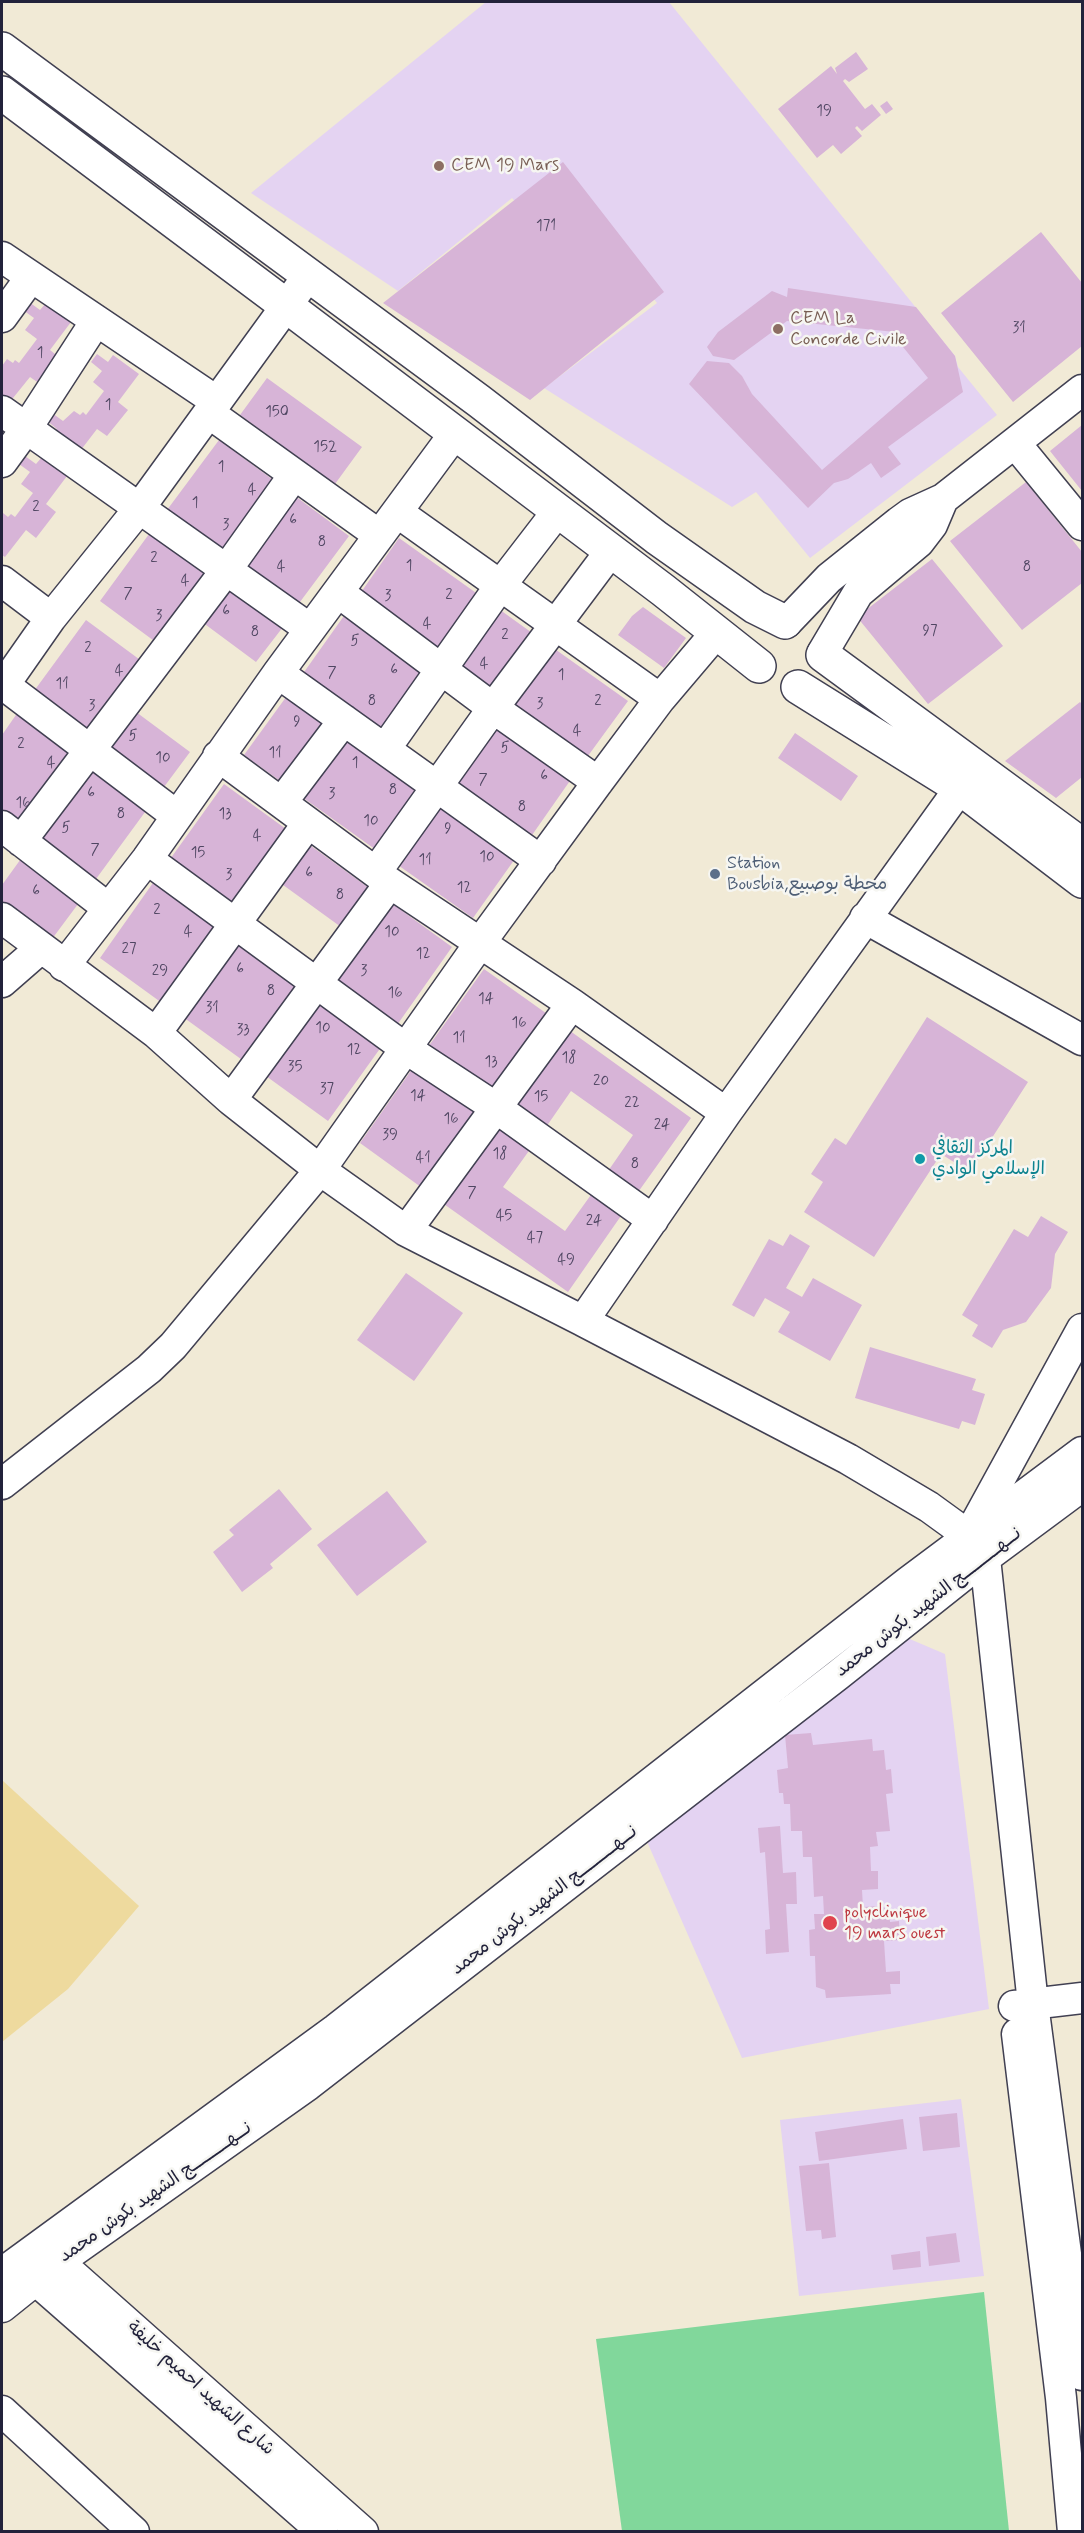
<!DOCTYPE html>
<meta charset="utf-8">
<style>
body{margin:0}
#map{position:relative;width:1084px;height:2533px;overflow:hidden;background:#f1ead6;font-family:Mynerve,sans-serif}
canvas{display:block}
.frame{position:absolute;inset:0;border:3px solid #22223b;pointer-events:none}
</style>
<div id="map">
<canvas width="1084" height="2533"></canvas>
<div class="frame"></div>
</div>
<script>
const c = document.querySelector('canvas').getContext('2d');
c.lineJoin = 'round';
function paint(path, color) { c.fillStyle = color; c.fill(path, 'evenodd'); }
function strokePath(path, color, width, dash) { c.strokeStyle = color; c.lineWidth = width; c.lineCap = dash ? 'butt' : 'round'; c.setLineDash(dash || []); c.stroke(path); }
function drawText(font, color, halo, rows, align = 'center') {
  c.font = font + ' Mynerve,"Playpen Sans Arabic",sans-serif'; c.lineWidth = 5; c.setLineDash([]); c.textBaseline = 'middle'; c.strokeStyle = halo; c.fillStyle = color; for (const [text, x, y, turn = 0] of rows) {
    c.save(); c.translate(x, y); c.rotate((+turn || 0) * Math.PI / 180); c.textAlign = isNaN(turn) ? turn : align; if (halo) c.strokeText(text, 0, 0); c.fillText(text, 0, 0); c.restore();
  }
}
paint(new Path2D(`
 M486,2h183l286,354 3,11 39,48 -187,143 -54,-66 -24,15 -188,-119 113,-85 -73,-94 -37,28 -35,-39 -114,93 -147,-98z
 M905,1637l40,17 44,355 -247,49 -97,-221z
 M961,2099l23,177 -185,20 -19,-176z`), '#e4d3f2');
paint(new Path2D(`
 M984,2292l25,239h-387l-26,-192z`), '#81d79b');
paint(new Path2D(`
 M2,1780l137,126 -71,83 -66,53z`), '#eeda9e');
paint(new Path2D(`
 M856,52l12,17 -19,13 -4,-3 -2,2 22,28 7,-5 9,11 -19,16 -5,-5 -2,2 7,8 -21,18 -8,-9 -16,13 -39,-49 53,-43 6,8 -2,-6z
 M887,101l6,8 -7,5 -6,-8z
 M563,162l101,130 -134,108 -147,-97z
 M1041,232l41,51v63l-69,56 -72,-89z
 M788,288l128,19 39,49 8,36 -75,55 13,17 -20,14 -10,-15 -23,16 -14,4 -26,25 -119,-124 18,-23 22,2 13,13 10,18 70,76 106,-92 -33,-41v-5l-108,-11 -53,39 -21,-4 -6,-9 11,-15 54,-41 15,6z
 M29,302l11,8 6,-7 25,19 -21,28 10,8 -20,26 -10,-7 -21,26 -7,-6v-31l5,-7 6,4 2,-3 4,3 18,-24 -12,-9 9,-12 -11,-8z
 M97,354l11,8 5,-7 26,19 -21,28 10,8 -21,26 -10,-7 -20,26 -26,-19 6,-7 -11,-9 6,-7 11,8 11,-10 6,4 3,-3 3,3 18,-24 -11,-9 9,-11 -11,-9z
 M267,378l95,69 -27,37 -95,-69z
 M1082,425v66l-32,-40z
 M219,440l61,45 -52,70 -61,-45z
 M25,456l11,8 6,-7 25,19 -21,28 10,8 -20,26 -10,-8 -21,27 -3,-2v-41l1,-1 5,4 3,-3 4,3 18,-24 -12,-9 9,-12 -11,-8z
 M1026,482l56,70v31l-60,47 -72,-89z
 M291,493l58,43 -52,70 -58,-42z
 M152,530l61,46 -52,70 -61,-45z
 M399,538l80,57 -42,60 -80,-57z
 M932,559l71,87 -75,58 -71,-87z
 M224,583l59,44 -27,35 -58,-43z
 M496,607l39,28 -42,59 -39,-27z
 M643,607l43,31 -22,30 -46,-33 14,-19z
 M346,613l79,56 -44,63 -79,-57z
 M86,620l61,45 -52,71 -61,-45z
 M552,647l76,54 -43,59 -75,-53z
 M289,693l38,28 -44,62 -39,-28z
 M1080,702l2,2v73l-26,21 -51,-37z
 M132,709l58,43 -26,35 -58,-43z
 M18,712l61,45 -52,71 -25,-19v-74z
 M497,720l77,55 -44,63 -78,-56z
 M795,733l63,43 -17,25 -63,-43z
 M346,734l77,55 -44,63 -77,-55z
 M90,765l58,43 -52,71 -58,-43z
 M224,784l62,45 -55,77 -63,-44z
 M439,801l78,55 -44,62 -78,-55z
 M307,843l62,45 -28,39 -62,-45z
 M23,856l58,44 -29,39 -50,-38v-16z
 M155,880l63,44 -56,79 -62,-45z
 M390,902l62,45 -55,78 -62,-45z
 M238,939l63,45 -56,78 -62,-45z
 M484,969l66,47 -56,78 -66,-47z
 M322,999l62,44 -56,78 -62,-45z
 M927,1017l101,65 -58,90 -29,-18 -67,103 -70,-45 19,-30 -12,-8 24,-36 11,7z
 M566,1028l125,90 -55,77 -30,-21 27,-39 -62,-44 -27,39 -34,-25z
 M415,1065l66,47 -56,78 -65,-47z
 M497,1124l34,24 -28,39 62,44 28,-39 30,21 -55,79 -127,-90z
 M1041,1216l27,16 -13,22 -4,34 -25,34 -23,8 -11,18 -20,-12 6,-11 -16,-10 52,-86 14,8z
 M790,1234l20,12 -24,42 16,9 11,-19 49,27 -32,56 -52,-29 12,-20 -25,-14 -11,19 -22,-12 37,-66 14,7z
 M406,1273l57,40 -49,68 -57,-41z
 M870,1347l106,32 -4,11 13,4 -10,31 -13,-4 -3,8 -104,-31z
 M279,1489l33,40 -42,35 3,4 -31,24 -29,-40 21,-17 -5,-5z
 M387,1491l40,51 -70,54 -40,-51z
 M811,1733l2,12 59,-6 1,12 11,-1 2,20 5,-1 2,24 -7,1 4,37 -14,1 2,14 -8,1 1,24h7v18l-16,1 1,17 18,-1 8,4 1,12 9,-1 1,19 -16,1 2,31 14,-1v13h-10l1,10 -65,4 -1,-8 -9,-3 -1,-31h-5l-1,-26 6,-1 -1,-15h10l-1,-18 -9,1 -2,-40h-9l-1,-26h-11l-1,-27h-6l-1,-11h-4l-2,-23 11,-2 -3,-33z
 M780,1826l3,47 13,-1 1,32h-11l3,48 -23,2 -1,-24 5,-1 -5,-77 -5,1 -2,-25z
 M957,2113l3,34 -37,4 -4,-34z
 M903,2119l4,30 -88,12 -4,-29z
 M829,2163l7,74 -14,2 -1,-9 -15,1 -7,-65z
 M956,2233l4,29 -31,4 -3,-29z
 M920,2251l1,16 -28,3 -2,-15z`), '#d7b4d7');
const minor = new Path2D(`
 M2,257l214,144
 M2,317l29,-40
 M2,411l308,218
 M209,413l170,122
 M1015,443l67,82
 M2,462l24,-33 70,-108
 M397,512l263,187
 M2,581l49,37
 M338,592l155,116 105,74
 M787,622l42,-44 70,-56 11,-8 33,-15 139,-109
 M823,652l35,-59 61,-51 13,-17 11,-26
 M278,673l263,188
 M4,685l173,131
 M2,688l49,-70 87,-108 170,-234
 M385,749l115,-163 57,-74
 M218,756l172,127 182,121 154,109
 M282,802l62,-82
 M2,826l106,82
 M21,841l206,-272 67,-94
 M147,859l258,189 90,59 158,113
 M376,872l117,-164 117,-156
 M2,918l154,115 75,67 89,70 86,61 177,90 143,-208 234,-325
 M865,918l217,122
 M64,966l83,-107 131,-186 177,-240
 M2,982l39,-34
 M156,1033l152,-210
 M231,1100l159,-217
 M406,1231l166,-227
 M583,1321l265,138 81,48 40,29 16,22 48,446 49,371
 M2,1484l147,-115 24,-23 147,-176 160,-227 118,-161 62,-83 56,-66
 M973,1528l109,-199
 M1014,2006l68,-8
 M1017,2034l44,364 12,134
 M44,2249l319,283
 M22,2268l301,264
 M2,2273l334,-244 572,-447 174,-130
 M2,2307l56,-45 250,-177 530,-410 147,-117 97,-72
 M2,2411l132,121`);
const major = new Path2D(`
 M2,49l477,352 178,137 98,69 30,15
 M2,93l286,214 375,283 96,76
 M823,655l259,190
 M798,687l162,101 122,93`);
strokePath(minor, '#414052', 33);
strokePath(major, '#414052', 36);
strokePath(minor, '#fff', 30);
strokePath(major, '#fff', 33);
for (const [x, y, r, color] of [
 [439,166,6,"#8d6e63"],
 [778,329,6,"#8d6e63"],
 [715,874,6,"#5c6f8a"],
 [920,1159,6,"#0f9aa8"],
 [830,1923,8,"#e0444e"]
]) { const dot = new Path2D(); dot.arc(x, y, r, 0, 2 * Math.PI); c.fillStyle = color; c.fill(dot); strokePath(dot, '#f6f6f2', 2); }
drawText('15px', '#4f4662', null, [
 ["19",824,112],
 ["171",546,227],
 ["31",1019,329],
 ["1",40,354],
 ["1",108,406],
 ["150",277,413],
 ["152",325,448],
 ["1",221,468],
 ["4",252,491],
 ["1",195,504],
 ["2",36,508],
 ["6",293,521],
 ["3",226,526],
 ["8",322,543],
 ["2",154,559],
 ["1",409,567],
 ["4",281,568],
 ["8",1027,568],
 ["4",185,582],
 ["7",128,595],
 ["2",449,596],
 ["3",388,597],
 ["6",226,612],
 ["3",159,617],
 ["4",427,625],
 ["97",930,632],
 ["8",255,633],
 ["2",505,636],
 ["5",355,642],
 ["2",88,649],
 ["4",484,665],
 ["6",394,671],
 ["4",119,672],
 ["7",332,674],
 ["1",561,676],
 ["11",62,685],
 ["8",372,702],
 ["2",598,702],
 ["3",540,705],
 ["3",92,707],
 ["9",297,723],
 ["4",577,732],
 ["5",133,737],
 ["2",21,745],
 ["5",505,749],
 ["11",275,754],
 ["10",163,759],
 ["4",51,764],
 ["1",355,764],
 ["6",544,777],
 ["7",483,781],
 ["8",393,791],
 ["6",91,794],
 ["3",332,795],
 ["16",23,804],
 ["8",522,808],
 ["8",121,815],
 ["13",225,815],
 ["10",371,822],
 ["5",66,829],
 ["9",448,830],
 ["4",257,837],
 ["7",95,851],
 ["15",198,854],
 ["10",487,858],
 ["11",425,861],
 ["6",309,874],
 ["3",229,876],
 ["12",464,889],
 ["6",36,892],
 ["8",340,896],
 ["2",157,911],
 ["4",188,933],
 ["10",392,933],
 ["27",129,950],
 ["12",423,955],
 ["6",240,970],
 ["29",160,972],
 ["3",364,972],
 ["8",271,992],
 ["16",395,994],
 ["14",486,1000],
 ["31",212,1009],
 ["16",519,1024],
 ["10",323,1029],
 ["33",243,1031],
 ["11",459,1039],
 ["12",354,1051],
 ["18",569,1059],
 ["13",491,1063],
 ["35",295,1068],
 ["20",601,1082],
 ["37",327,1090],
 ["14",418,1097],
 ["15",541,1098],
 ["22",632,1104],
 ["16",451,1120],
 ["24",662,1126],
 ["39",390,1136],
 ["18",500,1155],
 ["41",423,1159],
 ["8",635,1165],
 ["7",472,1194],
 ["45",504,1217],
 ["24",594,1222],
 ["47",535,1239],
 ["49",566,1261]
]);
drawText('18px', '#785e54', '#f6f6f2', [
 ["CEM 19 Mars",451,166],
 ["CEM La",790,319],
 ["Concorde Civile",790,340]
], 'left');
drawText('18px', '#4e5e75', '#f6f6f2', [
 ["Station",727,864],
 ["Bousbia,محطة بوصبيع",727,885]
], 'left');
drawText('18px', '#0d838f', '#f6f6f2', [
 ["المركز الثقافي",932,1149],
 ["الإسلامي الوادي",932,1170]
], 'left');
drawText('18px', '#22223b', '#f6f6f2', [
 ["نـــهـــــــــــج الشهيد بكوش محمد",929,1603,-38],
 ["نـــهـــــــــــج الشهيد بكوش محمد",545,1901,-38],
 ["نـــهـــــــــــج الشهيد بكوش محمد",156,2193,-35],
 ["شارع الشهيد احميم خليفة",200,2389,42]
]);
drawText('18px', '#be3a42', '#f6f6f2', [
 ["polyclinique",844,1913],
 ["19 mars ouest",844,1934]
], 'left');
</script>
